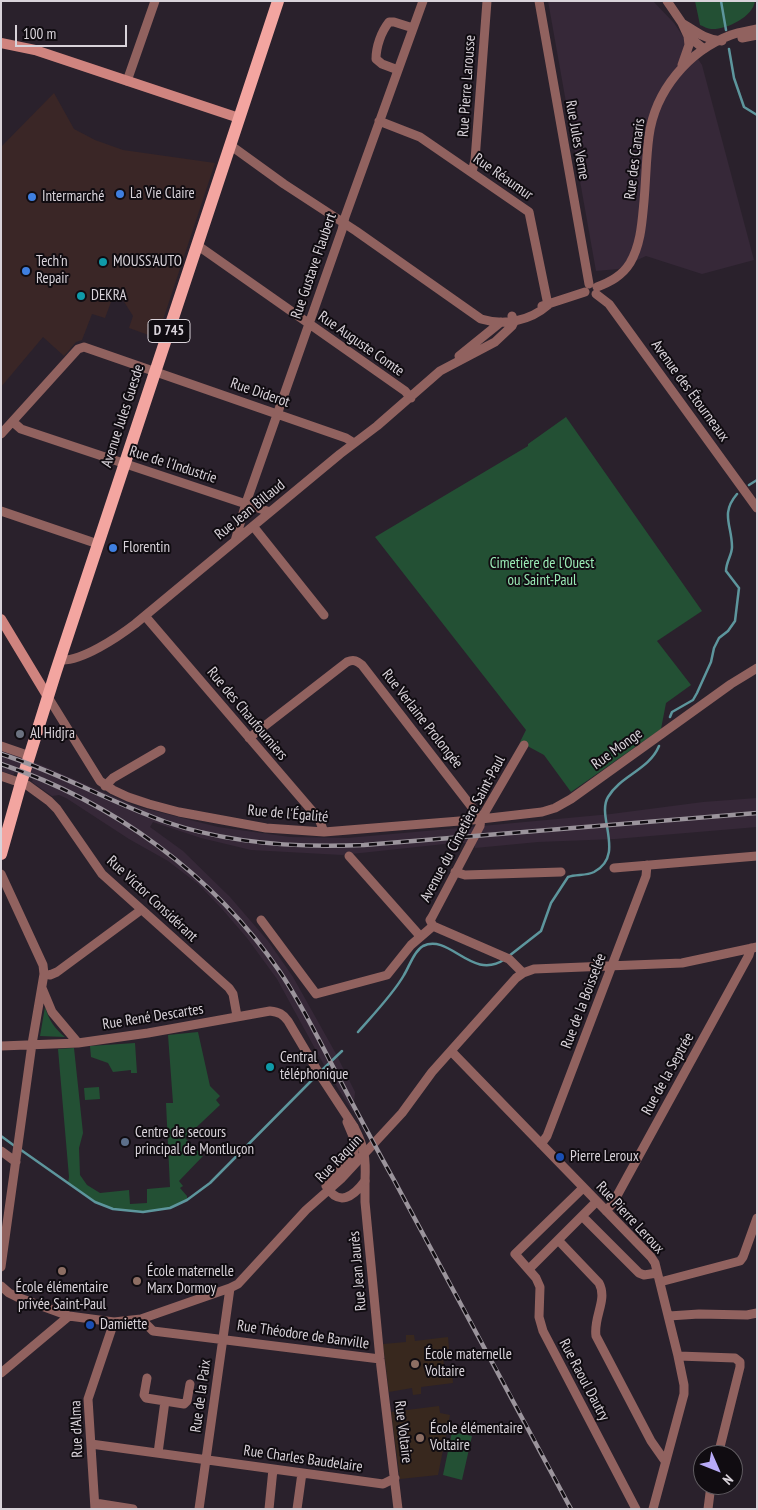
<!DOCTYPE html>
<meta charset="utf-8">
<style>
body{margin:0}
#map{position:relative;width:758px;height:1510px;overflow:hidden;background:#2a212c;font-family:"PT Sans Narrow",sans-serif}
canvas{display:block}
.frame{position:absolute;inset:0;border:2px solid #d9d3da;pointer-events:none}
.north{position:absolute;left:693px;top:1445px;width:50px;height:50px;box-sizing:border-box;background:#100c11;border:1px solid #605c61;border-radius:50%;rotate:134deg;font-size:14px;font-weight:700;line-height:20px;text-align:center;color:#d9d3da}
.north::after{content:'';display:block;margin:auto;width:18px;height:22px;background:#b8abf7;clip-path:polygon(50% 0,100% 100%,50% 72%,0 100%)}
.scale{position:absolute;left:15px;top:25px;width:112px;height:22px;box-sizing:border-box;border:2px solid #d9d3da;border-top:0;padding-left:6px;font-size:15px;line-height:18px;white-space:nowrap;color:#d9d3da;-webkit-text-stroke:4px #100c11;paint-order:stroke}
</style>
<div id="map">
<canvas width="758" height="1510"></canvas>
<div class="frame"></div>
<div class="north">N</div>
<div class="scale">100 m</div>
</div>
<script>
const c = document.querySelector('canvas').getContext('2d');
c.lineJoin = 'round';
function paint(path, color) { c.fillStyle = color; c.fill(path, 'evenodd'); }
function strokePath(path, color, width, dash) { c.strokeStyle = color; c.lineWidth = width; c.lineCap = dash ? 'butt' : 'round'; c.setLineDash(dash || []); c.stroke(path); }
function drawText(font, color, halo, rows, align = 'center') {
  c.font = font + ' "PT Sans Narrow",sans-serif'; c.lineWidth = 4; c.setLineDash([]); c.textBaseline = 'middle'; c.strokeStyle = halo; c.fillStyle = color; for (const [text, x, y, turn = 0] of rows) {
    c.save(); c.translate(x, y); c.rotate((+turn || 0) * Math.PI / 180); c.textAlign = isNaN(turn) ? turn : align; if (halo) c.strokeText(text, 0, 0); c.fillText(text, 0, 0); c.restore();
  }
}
paint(new Path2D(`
 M54,93l20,36 21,11 28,10 92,13 -57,172 -3,-1 -1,3 -25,-9 4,-12 -10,-16 -9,-6 -9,24 -13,-4 -10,26 -6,2 -12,14 -21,-19 -42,50v-240z`), '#3a2626');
paint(new Path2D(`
 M548,1h105l21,22 28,42 52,195 -52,14 -56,-18 -28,13 -22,2z
 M1,750l38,14 96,42 83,21 72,10 57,1 124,-11 140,-13 92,-12 54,-4v29l-142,12 -77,3 -63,6v-5h-21l-112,12 -91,-5 -50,-12 -48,-16 -3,5 33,24 47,46 38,44 25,36 42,75 20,40 -2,20 -23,-36 -53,-97 -30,-41 -25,-29 -24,-25 -30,-23 -39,-22 -63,-41 -7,-3 -7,1 -20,-14 1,-3 -18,-7 -2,3 -12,-4z`), '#362838');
paint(new Path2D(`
 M406,1335h8l1,6 33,-4 1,12 -7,1 3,22 7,-1 1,12 -32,4v7l-8,1 -1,-7 -23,4 -6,-48 23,-2z
 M439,1406l1,7 10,2 -12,60 -38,4 -9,-67z`), '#38281e');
paint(new Path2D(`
 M695,1h60c-2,16 -29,29 -44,28 -3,0 -8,-3 -11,-4z
 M566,417l136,194 -45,30 34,44 -25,18 -5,26 -90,63 -27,-37 -24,-13 6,-12 -151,-193 153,-91v-2z
 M45,1007c4,13 9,21 20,30l-25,-1z
 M198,1032l12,54 10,10 -4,4 4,5 -35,33 18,18 -24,25 4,5 -3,2 7,8v4l-17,8 -27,4 -30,-3 -18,-7 -27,-19 1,-6 -11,-128 16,-1 9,85 -4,15 1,27 7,10 13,8 29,-3 1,14 17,-1v-14l23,-2 -4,-84h7l-5,-68z
 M135,1043l2,30h-6v-3l-18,2 -5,-9 -17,-6 -1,-11z
 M99,1087l1,12 -15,1 -1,-12z
 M452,1432l20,4 -10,44 -19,-5z`), '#235034');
strokePath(new Path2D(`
 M721,1l5,29
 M729,49l5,29 10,29 13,8
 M749,485l8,-5
 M670,717l2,-5 21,-12 4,-7 14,-31 3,-14 5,-10 9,-7 7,-10 4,-33 -13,-17c0,-9 6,-16 6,-24 0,-22 -12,-33 5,-53
 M509,956l32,-25 10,-28 17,-26c8,-3 18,-1 26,-5 32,-17 2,-55 14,-75 13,-22 41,-27 51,-51
 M358,1032c14,-16 36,-39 46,-57 5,-8 10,-24 19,-29 27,-13 49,36 82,13
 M321,1071l21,-20
 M1,1136l15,11
 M21,1150l74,52 18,7 30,3 27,-4 17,-8 23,-17 107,-108`), '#5d969d', 2.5);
strokePath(new Path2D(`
 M539,1l50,283
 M667,1l15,22 6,13 16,13
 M682,23c13,8 24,17 40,18
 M742,38l15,-3
 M682,65l7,-20 -1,-9
 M398,70l-16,-6 -6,-5c0,-12 5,-27 13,-37h5l19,6
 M127,81l28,-80
 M379,121l41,16 109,75 19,93
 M230,145l54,39 72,47 125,88c23,7 49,2 67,-14
 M472,172l3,-12 12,-159
 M197,245l208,146 6,7
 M597,287c13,-5 25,-11 33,-24 11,-19 12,-41 14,-62 2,-22 2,-43 5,-65 6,-45 39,-85 82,-101 8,-3 17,-4 26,-6
 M596,294l13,10 148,204
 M542,306l43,-14
 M459,356l42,-34
 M13,422l8,7 249,83
 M1,434l77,-85 6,-2 262,91 8,5
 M1,511l97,33
 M253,526l71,89
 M235,541l11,-38 96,-273 3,-13 78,-216
 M145,616l174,203 5,13
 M60,660c21,2 58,-23 75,-36l205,-170 37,-28 63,-55 55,-29 17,-16 2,-4 -2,-6
 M48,697l52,84 13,9 15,7 21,7 30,8 87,16 58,4 148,-12 70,-8 13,-4 16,-9 160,-115 26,-16
 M249,738l98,-76c7,-3 10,-1 15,3l119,154
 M1,746l29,10
 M1,776l26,9 22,16 8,8 45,65 127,114 4,6 4,22
 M105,786l8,-8 48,-28
 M349,856l71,80
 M614,868l143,-12
 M455,872l10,3 96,-3
 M1,874l42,91 1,9 -12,70 -31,223
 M261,920l55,74 71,-19 24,-30 22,-19
 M433,926l-3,-6 2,-3 48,-91 1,-7 43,-74
 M433,926l76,33 14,14
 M44,974l6,1 7,-3 84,-62
 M42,988l10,24 26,31
 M1,1046l77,-3 70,-10 122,-22c9,1 13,3 18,10l32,54 34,52
 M451,1051l200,206 4,6 23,93 6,29v9l-31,115
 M347,1122l8,19 -1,13 -28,32c13,21 27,11 39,-5
 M541,1144l6,-8 99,-260 1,-11
 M1,1151l15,11
 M365,1181v21l15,157 18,150
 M583,1188l-68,66 21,24 4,9 -1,30 4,14 93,178
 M606,1211l7,-8 136,-248 2,-7
 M582,1216l57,57 5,2 13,-2
 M558,1240l41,43c9,17 -6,34 -3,53l55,105 14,20
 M529,1269l67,-67
 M660,1282l80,-21 3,-4 14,-39
 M1,1286l8,7 8,4 52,19 45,6 27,-3 89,-31 8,-4 68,-74 35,-31 61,-66 30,-41 84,-94 7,-5 11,-4 148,-6 75,-16
 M669,1316l30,-2 48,1 10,-2
 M141,1319l12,12 227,28
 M678,1356l57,2 5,4v5l-22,88
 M1,1373l68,-57
 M147,1378l-3,17 2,3 19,3 -7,52
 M165,1401l19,3 3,-3 3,-17
 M91,1444l292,40 12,-6
 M95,1503l38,6
 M95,1509l-7,-110 26,-77
 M199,1509l31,-221
 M269,1509l4,-40
 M297,1509l5,-36
 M708,1509l3,-24`), '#91625f', 9);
strokePath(new Path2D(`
 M1,43l34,7 204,68
 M1,619l47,78`), '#cf847f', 10);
strokePath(new Path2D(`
 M1,854l20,-71 35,-112 222,-670`), '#f3a5a0', 12);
const rail = new Path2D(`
 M1,754c57,18 109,48 165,68 64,22 131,26 198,23l393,-32
 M1,764c112,38 212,110 279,208 19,28 34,58 50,89 21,40 42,80 64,119 59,110 119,219 177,329`);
strokePath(rail, '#9b949c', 4.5);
strokePath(rail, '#100c11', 2.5, [8]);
strokePath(new Path2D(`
 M354,1127c11,21 12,31 11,54`), '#91625f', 9);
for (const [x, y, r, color] of [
 [120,194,5,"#3f7fe0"],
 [32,197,5,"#3f7fe0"],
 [103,262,5,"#0f9aa8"],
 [26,271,5,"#3f7fe0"],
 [81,296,5,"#0f9aa8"],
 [113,548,5,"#3f7fe0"],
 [20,734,5,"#6b7280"],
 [270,1067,5,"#0f9aa8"],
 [125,1142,5,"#5c6f8a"],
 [560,1157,5,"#1a4fb4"],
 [62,1271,5,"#8d6e63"],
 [137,1281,5,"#8d6e63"],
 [90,1325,5,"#1a4fb4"],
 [415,1364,5,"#8d6e63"],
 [420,1438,5,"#8d6e63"]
]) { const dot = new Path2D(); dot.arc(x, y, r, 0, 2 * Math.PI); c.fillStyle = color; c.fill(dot); strokePath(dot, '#100c11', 2); }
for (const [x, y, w] of [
 [169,331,42]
]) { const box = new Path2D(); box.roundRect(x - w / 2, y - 11.5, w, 23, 4); c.fillStyle = '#100c11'; c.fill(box); strokePath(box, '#d9d3da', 1); }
drawText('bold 14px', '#d9d3da', null, [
 ["D 745",169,331]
]);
drawText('15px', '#d9d3da', '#100c11', [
 ["Rue Pierre Larousse",467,86,-86],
 ["Rue Jules Verne",577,140,80],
 ["Rue des Canaris",635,159,-83],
 ["Rue Réaumur",503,177,35],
 ["Rue Gustave Flaubert",314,266,-71],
 ["Rue Auguste Comte",361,344,35],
 ["Avenue des Étourneaux",690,391,54],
 ["Rue Diderot",260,393,19],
 ["Avenue Jules Guesde",123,416,-72],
 ["Rue de l'Industrie",173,465,18],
 ["Rue Jean Billaud",250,510,-39],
 ["Rue des Chaufourniers",247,714,50],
 ["Rue Verlaine Prolongée",422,719,52],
 ["Rue Monge",617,749,-36],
 ["Rue de l'Égalité",288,814,5],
 ["Avenue du Cimetière Saint-Paul",463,829,-62],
 ["Rue Victor Considérant",152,899,43],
 ["Rue de la Boisselée",584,1001,-69],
 ["Rue René Descartes",153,1017,-9],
 ["Rue de la Septrée",668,1074,-61],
 ["Rue Raquin",339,1159,-46],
 ["Rue Pierre Leroux",630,1218,47],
 ["Rue Jean Jaurès",358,1271,-95],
 ["Rue Théodore de Banville",303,1335,8],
 ["Rue Raoul Dautry",584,1380,62],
 ["Rue de la Paix",201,1396,-82],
 ["Rue d'Alma",77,1429,-92],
 ["Rue Voltaire",403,1432,83],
 ["Rue Charles Baudelaire",303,1459,8]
]);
drawText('15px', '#d9d3da', '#100c11', [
 ["La Vie Claire",130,194],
 ["Intermarché",42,197],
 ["Tech'n",36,262],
 ["Repair",36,279],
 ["MOUSS'AUTO",113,262],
 ["DEKRA",91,296],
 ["Florentin",123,548],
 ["Al Hidjra",30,734],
 ["Central",280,1058],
 ["téléphonique",280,1075],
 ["Centre de secours",135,1133],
 ["principal de Montluçon",135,1150],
 ["Pierre Leroux",570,1157],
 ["École maternelle",147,1272],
 ["Marx Dormoy",147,1289],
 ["École élémentaire",62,1288,"center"],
 ["privée Saint-Paul",62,1305,"center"],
 ["Damiette",100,1325],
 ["École maternelle",425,1355],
 ["Voltaire",425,1372],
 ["École élémentaire",430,1429],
 ["Voltaire",430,1446]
], 'left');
drawText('15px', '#9aeab5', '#100c11', [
 ["Cimetière de l’Ouest",542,564],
 ["ou Saint-Paul",542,581]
]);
</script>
